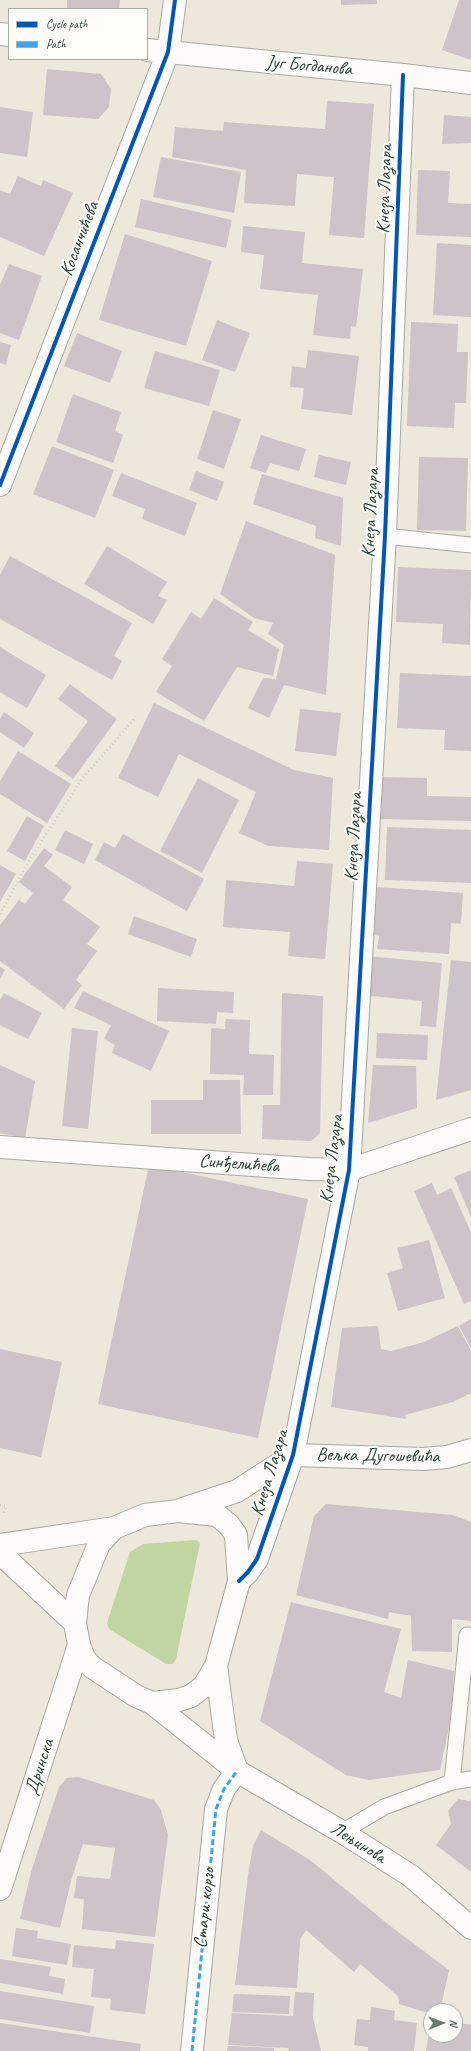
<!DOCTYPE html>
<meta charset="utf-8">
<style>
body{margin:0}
#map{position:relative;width:471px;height:2051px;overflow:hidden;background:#ede7dc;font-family:Caveat,sans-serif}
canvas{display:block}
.legend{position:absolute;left:8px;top:8px;width:140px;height:52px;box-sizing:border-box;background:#fdfcf7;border:1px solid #a4b0a9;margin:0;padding:5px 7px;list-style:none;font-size:12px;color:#1f3d34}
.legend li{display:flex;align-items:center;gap:8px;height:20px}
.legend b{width:20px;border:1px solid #a4b0a9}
.north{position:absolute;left:423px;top:2003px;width:40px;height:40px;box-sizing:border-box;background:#fdfcf7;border:1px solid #a4b0a9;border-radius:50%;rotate:89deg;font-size:11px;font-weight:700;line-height:16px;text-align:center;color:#1f3d34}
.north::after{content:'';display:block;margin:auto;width:14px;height:18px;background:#67786f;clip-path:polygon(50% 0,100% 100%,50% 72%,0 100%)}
</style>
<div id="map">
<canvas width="471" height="2051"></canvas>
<ul class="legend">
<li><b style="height:5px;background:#0057b8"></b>Cycle path</li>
<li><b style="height:5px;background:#3da4eb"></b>Path</li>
</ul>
<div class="north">N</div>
</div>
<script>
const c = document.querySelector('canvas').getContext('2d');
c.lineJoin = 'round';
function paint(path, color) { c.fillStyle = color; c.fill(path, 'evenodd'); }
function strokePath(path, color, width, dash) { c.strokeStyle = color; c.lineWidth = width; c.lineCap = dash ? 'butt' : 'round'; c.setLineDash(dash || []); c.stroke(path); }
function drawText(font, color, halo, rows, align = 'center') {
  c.font = font + ' Caveat,sans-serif'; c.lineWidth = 4; c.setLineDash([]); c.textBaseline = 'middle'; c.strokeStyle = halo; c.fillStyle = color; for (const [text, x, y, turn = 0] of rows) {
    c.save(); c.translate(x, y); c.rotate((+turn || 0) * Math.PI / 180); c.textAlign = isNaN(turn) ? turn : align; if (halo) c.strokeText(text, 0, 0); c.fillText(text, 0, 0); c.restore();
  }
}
paint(new Path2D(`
 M196,1540l4,3 -24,116 -3,5h-7l-57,-35 -2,-6 23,-71 13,-8z`), '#c1d5a2');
paint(new Path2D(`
 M67,0h53l-1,9h-52z
 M341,0h36v4l-36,1z
 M459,0h12v60l-29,-10z
 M47,69l54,5 10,15 -2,18 -11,12 -55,-4z
 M327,101l47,3 -10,134 -35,-3 5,-58 -37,-3 -2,32 -51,-3 2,-33 -74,-13 3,-30 48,4 1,-9 101,7z
 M0,107l33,5 -6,45 -27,-4z
 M444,115l27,2v26l-29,1z
 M161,157l80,15 -7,41 -81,-16z
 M418,170l32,1 -2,32 23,1v33l-55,-2z
 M18,176l23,10 2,-6 30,13 -29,63 -44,-19v-47l10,4z
 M141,199l91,21 -6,28 -91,-21z
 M243,226l62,6 -3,31 61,6 -7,58 -5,-1 -1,13 -37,-4 5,-40 -58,-6 4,-34 -23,-3z
 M125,234l87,27 -26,85 -87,-26z
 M437,243l34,2v72l-38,-2z
 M9,264l33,12 -23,64 -19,-7v-48z
 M217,320l33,13 -15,39 -33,-12z
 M411,322l47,2 -1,28h11l-2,51h-11l-1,25 -47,-2z
 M77,333l45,18 -12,32 -46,-17z
 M0,342l11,3 -5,20 -6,-2z
 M308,350l51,6 -7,59 -51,-6 3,-21 -14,-1 2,-21 14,2z
 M155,351l65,19 -11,36 -65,-18z
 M73,394l48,18 -6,19 8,4 -10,28 -57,-21z
 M213,410l28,9 -17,50 -27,-10z
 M261,435l45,14 -7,22 -29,-8 -4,10 -16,-5z
 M52,446l62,24 -19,48 -62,-24z
 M319,455l32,7 -5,23 -32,-8z
 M419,457l49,1 -2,73 -49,-1z
 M196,471l28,11 -7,19 -28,-11z
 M121,473l76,30 -12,33 -43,-17 3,-10 -33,-13z
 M262,474l81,24 -2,48 -26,-8 1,-12 -63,-22z
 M246,521l89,34 -9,140 -42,-10 -15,33 -21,-10 15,-30 13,1 8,-34 -16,-11 5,-11 -19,-5 -34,-24z
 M107,546l60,36 -9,14 9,4 -14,24 -69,-40z
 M10,556l122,67 -18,33 8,5 -10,19 -112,-61v-44z
 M398,567l73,3 -1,75 -28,-2 1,-19 -47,-2z
 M214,598l39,24 -5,8 31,19 -6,27 -36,-9 -33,54 -48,-29 16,-26 -10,-7 29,-47 10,7z
 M0,647l46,28 -19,33 -27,-16z
 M400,673l71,3v75l-27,-1 1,-20 -48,-2z
 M70,684l47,35 -44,60 -18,-13 33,-45 -30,-22z
 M154,703l140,67 39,8 -4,72 -60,-4 -30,-13 17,-41 -77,-38 -21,43 -40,-19z
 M300,709l41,4 -5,43 -41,-5z
 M4,712l30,21 -10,15 -24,-16v-13z
 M18,751l53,33 -24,39 -47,-29v-13z
 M382,777l45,1v18l44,1v24l-90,-2z
 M198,778l41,22 -37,73 -42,-22z
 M27,816l17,10 -19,35 -18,-10z
 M387,827l84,3v53l-86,-3z
 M65,830l28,14 -9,20 -29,-14z
 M123,834l81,45 -17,32 -92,-51 9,-18 11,6z
 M44,848l9,7 -9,11 28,21 -9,13 37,27 -13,17 10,7 -21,29 6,5 -18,24 -64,-48v-36l19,-25 6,4 8,-11 -14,-11z
 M297,861l36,3 -8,95 -37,-3 2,-24 -67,-5 3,-47 68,6z
 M0,865l16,9 -16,28z
 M377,887l86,6 -2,31 -10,-1 -2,31 -72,-5 2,-13 -5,-1 1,-9h-7l1,-21h7z
 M134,916l63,23 -6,18 -63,-23z
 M366,956l76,7 -6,64 -16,-1 2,-25 -60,-6z
 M451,960l20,2v128l-35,10z
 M0,967l5,3 -5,9z
 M158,988l76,4 -1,21 -16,-1 -1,12 -59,-3z
 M83,991l86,40 -18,40 -39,-18 3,-8 -11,-6 7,-14 -37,-17z
 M4,993l38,20 -14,26 -28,-14v-25z
 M282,993l41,3 -3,137 -9,8 -49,-2 1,-34h17z
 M226,1019l24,1 -1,34 25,1 -1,40h-30l1,-20 -34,-1 1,-46 14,1z
 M72,1028l26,3 -10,98 -26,-3z
 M377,1033l51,2 -1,25 -51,-2z
 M0,1065l35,16 -10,57 -25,-5z
 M373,1065l43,1 1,42 -49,15z
 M203,1080h37l1,54h-90v-34h52z
 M149,1165l159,34 -50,239 -160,-34z
 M471,1170v47l-17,-40z
 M432,1183l5,12 14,-7 20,44v69l-7,3 -50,-113z
 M429,1240l16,58 -47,13 -11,-38 16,-5 -6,-20z
 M471,1319v29l-12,-22z
 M378,1326l3,23 10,2 33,-9 34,-16 13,25v42l-18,9 -48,13 1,4 -75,-12 11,-79z
 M0,1349l62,13 -21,95 -41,-9z
 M326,1504l127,11 18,7v99l-19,-2v33l-40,-1 -1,-35 -22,-4 -1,7 -92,-24 18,-79z
 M291,1602l110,27 -17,63 17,6 7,-38 46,11 -3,46 -11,53 -71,10 -23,-5 -86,-54z
 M78,1777l76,23 7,10 7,25 -13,102 -73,-8 2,-30 -10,-1 3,-22 33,3 5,-31 -32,-4 -12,37 -11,47 -40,-9 11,-47 28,-85 8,-9z
 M458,1799l12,2 1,-2v73l-35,-27 15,-21 -3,-13z
 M261,1830l49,30 79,65 60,45 -9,41h-9v3l-32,-10 -1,-8 -38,-32 -6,8 -48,-42 -6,10 -3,48 -62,-3 13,-110 5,-29z
 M16,1928l22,3 -1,7 34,6 -4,21 -55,-9z
 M116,1940l38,4 -9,70 -35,-4 1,-11 -20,-2 3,-28 -22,-2 2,-22 41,4z
 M0,1959l51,8 -2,9 16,3 -2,15 -63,-11z
 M0,1991l94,15 -4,27 -90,-14z
 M295,1992l19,1 -1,25 8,33h-32l-1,-3 -60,-3 4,-32 61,3z
 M234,1994l56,2 -1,18 -57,-2z
 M371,2007l24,4 -1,9 23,3 -3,28h-46v-4l-14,-2 3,-26 13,1z
 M455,2022l16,3v26h-45l4,-26 1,10h24z
 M0,2023l141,21 -1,7h-140z
 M228,2046l46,2v3h-47z`), '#cdc3c8');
const lane = new Path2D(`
 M385,536l86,9
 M452,1782l15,-147
 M342,1832l42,-25 68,-25 19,-3`);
const street = new Path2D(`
 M0,485l168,-433 7,-52
 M0,1147l309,22 40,1 122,-41
 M239,1581l9,-9 9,-13 36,-104 56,-285 36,-634 18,-461
 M0,1889l79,-244
 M192,2051l24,-242 8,-20 13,-18`);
const secondary = new Path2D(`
 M0,34l9,1
 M147,50l256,25 68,8
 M183,1509l54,-18 56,-36 130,4 24,-2 24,-7
 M178,1511l39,4 12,10 7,10 3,46 -23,85 -12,20 -13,10 -12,4 -27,3 -16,-7 -44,-29 -8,-9 -5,-13 -4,-22 3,-28 21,-51 15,-16 31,-13z
 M0,1545l114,-17
 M0,1553l75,70
 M216,1666l10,74 11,31
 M152,1703l85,68 105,61 69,44 60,52`);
strokePath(lane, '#a8a8a1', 17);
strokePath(street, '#a8a8a1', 24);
strokePath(secondary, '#a8a8a1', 24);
strokePath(new Path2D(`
 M0,914l30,-55 52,-80 54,-62
 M0,1505l6,1 -3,9`), '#cbcdc9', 2.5, [1, 3]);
strokePath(lane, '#fcfbfa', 15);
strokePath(street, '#fcfbfa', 22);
strokePath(secondary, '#fcfbfa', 22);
strokePath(new Path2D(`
 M192,2051l24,-242 8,-20 13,-18`), '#3da4eb', 3, [6, 3]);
strokePath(new Path2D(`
 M0,485l168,-433 7,-52
 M239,1581l9,-9 9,-13 36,-104 56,-285 36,-634 18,-461`), '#0057b8', 4);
drawText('19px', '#1f3d34', '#fdfcf7', [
 ["Југ Богданова",309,66,5],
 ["Кнеза Лазара",385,189,-88],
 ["Косанчићева",80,239,-69],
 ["Кнеза Лазара",371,513,-87],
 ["Кнеза Лазара",354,837,-87],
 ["Кнеза Лазара",332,1159,-83],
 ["Синђелићева",239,1164,4],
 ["Вељка Дугошевића",378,1456,1],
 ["Кнеза Лазара",270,1473,-73],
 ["Дринска",40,1767,-72],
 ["Лењинова",358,1843,32],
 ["Стари корзо",205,1908,-84]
]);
</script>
